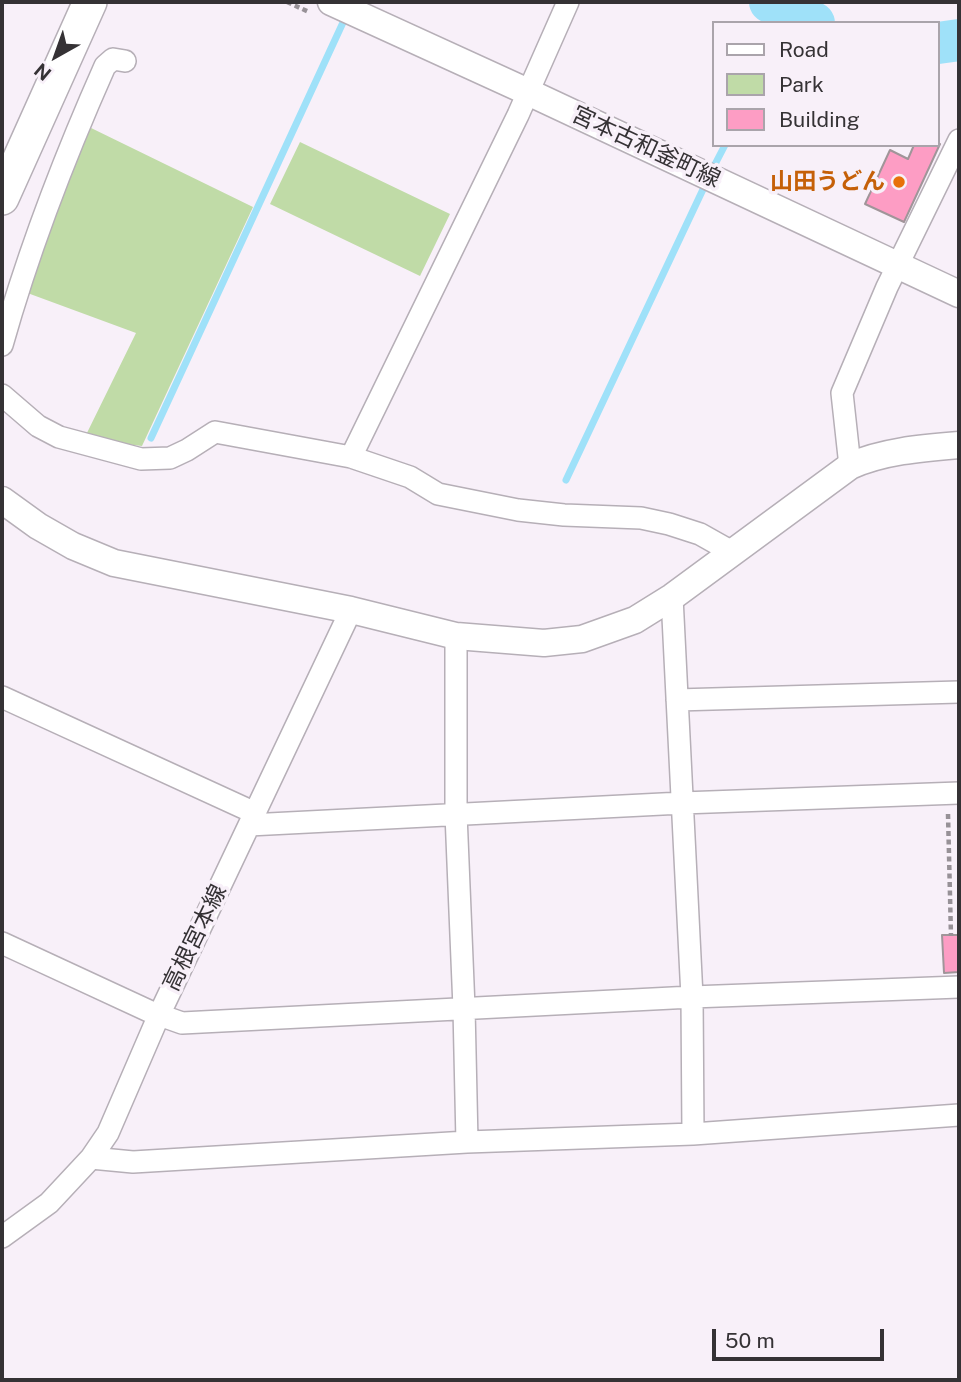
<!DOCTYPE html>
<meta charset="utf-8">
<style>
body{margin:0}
#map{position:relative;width:961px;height:1382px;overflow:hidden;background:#f8f0f9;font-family:"Public Sans",sans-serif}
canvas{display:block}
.frame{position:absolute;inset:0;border:4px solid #353235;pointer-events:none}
.legend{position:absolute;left:712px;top:21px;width:228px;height:126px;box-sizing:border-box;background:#f8f0f9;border:2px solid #aaa4ab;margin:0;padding:9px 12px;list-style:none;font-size:21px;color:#353235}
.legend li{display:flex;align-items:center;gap:14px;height:35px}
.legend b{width:35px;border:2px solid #aaa4ab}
.north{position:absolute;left:21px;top:21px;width:70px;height:70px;-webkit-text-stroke:5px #f8f0f9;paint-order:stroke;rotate:220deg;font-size:19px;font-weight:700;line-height:28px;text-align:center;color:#353235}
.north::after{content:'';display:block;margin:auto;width:24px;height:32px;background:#353235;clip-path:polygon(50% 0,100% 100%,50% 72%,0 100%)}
.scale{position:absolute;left:712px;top:1329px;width:172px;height:32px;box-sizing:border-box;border:4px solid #353235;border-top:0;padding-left:9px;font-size:21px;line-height:24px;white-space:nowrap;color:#353235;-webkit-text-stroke:5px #f8f0f9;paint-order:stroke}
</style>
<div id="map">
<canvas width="961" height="1382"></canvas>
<div class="frame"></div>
<ul class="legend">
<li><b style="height:9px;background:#fff"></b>Road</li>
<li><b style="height:19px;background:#c0dba7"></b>Park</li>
<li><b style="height:19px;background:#fd9dc4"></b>Building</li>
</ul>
<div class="north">N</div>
<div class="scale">50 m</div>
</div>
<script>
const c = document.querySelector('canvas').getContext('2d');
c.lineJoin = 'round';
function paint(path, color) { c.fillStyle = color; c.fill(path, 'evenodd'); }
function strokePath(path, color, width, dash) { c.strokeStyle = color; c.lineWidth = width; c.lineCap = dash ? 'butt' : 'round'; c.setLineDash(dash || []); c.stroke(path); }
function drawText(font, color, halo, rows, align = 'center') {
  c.font = font + ' "Public Sans","Noto Sans JP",sans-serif'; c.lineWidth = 7; c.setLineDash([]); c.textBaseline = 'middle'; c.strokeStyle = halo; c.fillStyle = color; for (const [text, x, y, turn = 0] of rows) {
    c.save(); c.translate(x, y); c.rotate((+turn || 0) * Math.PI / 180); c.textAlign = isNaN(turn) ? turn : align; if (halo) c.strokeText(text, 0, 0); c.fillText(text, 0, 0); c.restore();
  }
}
paint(new Path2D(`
 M87,126l166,81 -111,239 -58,-7 52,-106 -114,-42z
 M300,142l150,72 -30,62 -150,-72z`), '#c0dba7');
strokePath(new Path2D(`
 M785,23l6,-11
 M711,172l14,-27
 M151,438l195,-422
 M566,480l140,-297`), '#9fe1f9', 7);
strokePath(new Path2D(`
 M770,2l44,21
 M938,43l21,-3`), '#9fe1f9', 42);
const building = new Path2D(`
 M938,144h2l-36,78 -39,-18 25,-54 18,9 6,-14h24z
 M942,935h17v37l-15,1z`);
paint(building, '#fd9dc4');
strokePath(building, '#a09599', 2);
const minor = new Path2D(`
 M2,345c27,-96 63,-189 103,-279l8,-7 12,2
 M2,395l36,31 21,11 82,22 29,-1 17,-8 28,-18 136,25 59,20 28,17 80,16 46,5 77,3 28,6 31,10 32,18
 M351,457l167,-342 50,-113
 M850,466l-8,-73 45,-106 72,-147
 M672,597l20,400 1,137
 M456,636v178l8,194 3,134
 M2,697l253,116
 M677,700l282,-8
 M249,825l433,-22 277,-10
 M2,943l149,69 31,11 510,-26 267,-10
 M91,1158l42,4 334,-20 226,-8 266,-19
 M2,1237l47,-34 42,-45 17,-25 51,-118 192,-405`);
const tertiary = new Path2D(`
 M331,2l197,90 431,202
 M2,500l36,26 35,20 41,17 237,47 105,26 88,7 38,-4 53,-19 37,-23 178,-131c33,-15 73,-18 109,-21`);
const primary = new Path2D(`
 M2,198l88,-196`);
strokePath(minor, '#b6afb7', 24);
strokePath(tertiary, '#b6afb7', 29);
strokePath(primary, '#b6afb7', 36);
strokePath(new Path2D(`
 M287,2l22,10
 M948,814l3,122`), '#979197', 4.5, [5, 3.5]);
strokePath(minor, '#fff', 21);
strokePath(tertiary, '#fff', 26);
strokePath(primary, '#fff', 33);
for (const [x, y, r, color] of [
 [899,182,7,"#e8710a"]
]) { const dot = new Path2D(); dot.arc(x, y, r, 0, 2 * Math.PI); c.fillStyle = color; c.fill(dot); strokePath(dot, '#f8f0f9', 2.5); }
drawText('23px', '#353235', '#f8f0f9', [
 ["宮本古和釜町線",646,147,25],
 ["高根宮本線",195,938,-64]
]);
drawText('bold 23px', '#c56008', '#f8f0f9', [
 ["山田うどん",885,182]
], 'right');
</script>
